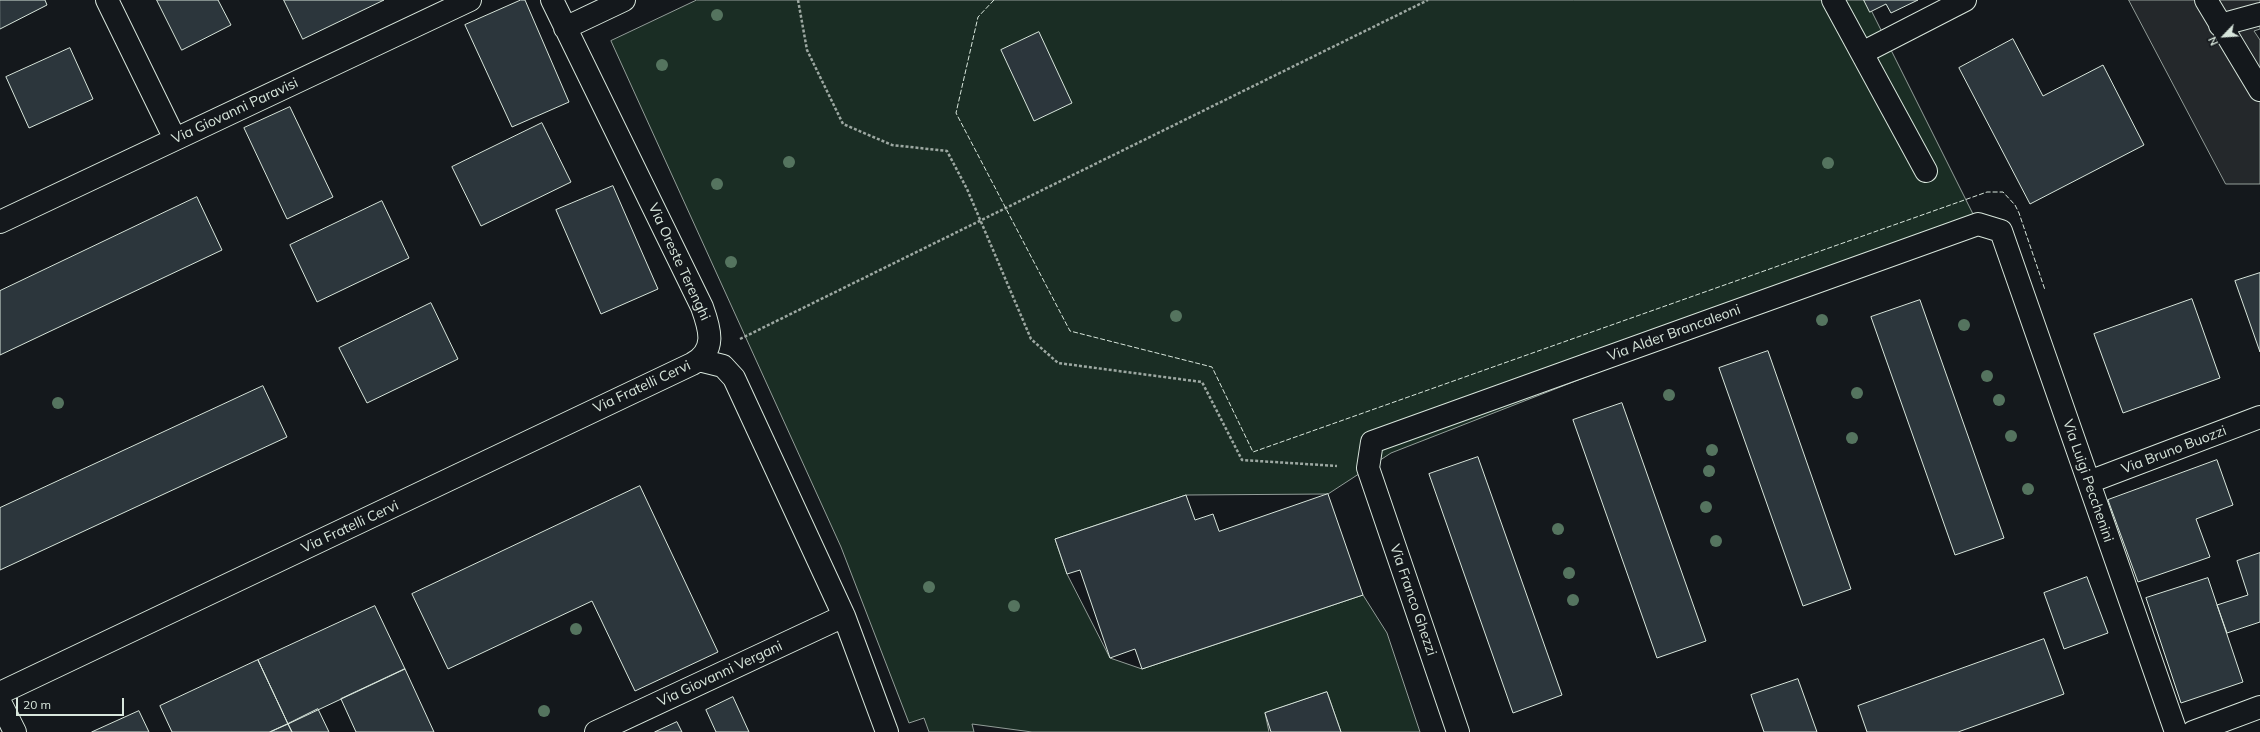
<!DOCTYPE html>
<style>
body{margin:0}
#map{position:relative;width:2260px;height:732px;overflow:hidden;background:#14181c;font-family:Mulish,sans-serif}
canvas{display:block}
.north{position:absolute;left:2204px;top:16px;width:40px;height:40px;-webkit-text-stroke:3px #14181c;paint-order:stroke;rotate:245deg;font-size:11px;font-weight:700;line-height:16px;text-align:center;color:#d8e6dc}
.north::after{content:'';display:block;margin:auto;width:14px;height:18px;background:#d8e6dc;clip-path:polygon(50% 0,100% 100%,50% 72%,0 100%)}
.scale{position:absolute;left:16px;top:698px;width:108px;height:18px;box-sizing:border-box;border:2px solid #d8e6dc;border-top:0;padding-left:5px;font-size:12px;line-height:14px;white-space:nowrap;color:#d8e6dc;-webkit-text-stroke:3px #14181c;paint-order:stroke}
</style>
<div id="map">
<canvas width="2260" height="732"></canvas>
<div class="north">N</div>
<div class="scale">20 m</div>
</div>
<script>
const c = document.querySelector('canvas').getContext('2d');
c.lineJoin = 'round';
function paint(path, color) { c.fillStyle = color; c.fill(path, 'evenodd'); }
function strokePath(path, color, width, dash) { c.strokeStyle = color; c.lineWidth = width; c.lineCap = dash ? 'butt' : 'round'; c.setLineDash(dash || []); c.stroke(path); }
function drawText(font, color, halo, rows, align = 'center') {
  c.font = font + ' Mulish,sans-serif'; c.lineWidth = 3; c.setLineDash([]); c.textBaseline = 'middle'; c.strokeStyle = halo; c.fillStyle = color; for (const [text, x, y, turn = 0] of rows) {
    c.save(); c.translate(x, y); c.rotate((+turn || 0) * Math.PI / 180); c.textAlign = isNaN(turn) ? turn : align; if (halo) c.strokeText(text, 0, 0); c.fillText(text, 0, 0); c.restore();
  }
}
const green = new Path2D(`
 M697,0h1169l112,224 -587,229 -63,41 -142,1 -131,44 12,35 43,84 32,11 221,-74 24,38 33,99h-79l-14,-40 -62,21 4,19h-237l-60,-8 2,8h-45l-5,-14 -15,5 -68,-176 -230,-506z`);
paint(green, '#1a2d24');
strokePath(green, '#939e99', 1);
const parking = new Path2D(`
 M2129,0h131v29l-6,2 6,9v144h-34z`);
paint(parking, '#24282b');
strokePath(parking, '#939e99', 1);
const building = new Path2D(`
 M0,0h45l2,5 -47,24z
 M157,0h61l13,25 -49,25z
 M284,0h100l-81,39z
 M521,0h4l44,102 -57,25 -47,-102z
 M1864,0h54l-27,13 -5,-9 -16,8z
 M1039,32l33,71 -38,18 -33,-71z
 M2013,39l30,57 60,-31 41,80 -114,59 -71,-136z
 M70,48l23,51 -64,29 -23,-51z
 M290,107l43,90 -46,22 -43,-91z
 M542,123l29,59 -90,44 -29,-59z
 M613,186l45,103 -57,25 -45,-104z
 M197,197l25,53 -222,105v-64z
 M382,201l27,57 -92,44 -27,-57z
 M2260,273v79l-25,-71z
 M2192,299l28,79 -97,35 -29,-79z
 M1920,300l84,238 -49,17 -84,-238z
 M431,303l27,56 -91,44 -28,-55z
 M1768,351l83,238 -48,17 -84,-238z
 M263,386l24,51 -287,133v-62z
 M1622,403l84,238 -49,17 -84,-238z
 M1478,457l84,238 -49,18 -84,-239z
 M2217,460l16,45 -37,14 14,38 -72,25 -30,-82z
 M640,486l78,166 -83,39 -43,-90 -144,68 -36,-75z
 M1328,494l35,101 -221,74 -7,-20 -25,9 -30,-88 -13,4 -12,-35 131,-44 9,25 18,-6 6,17z
 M2260,553v69l-33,11 -10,-28 31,-10 -11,-34z
 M2087,577l21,56 -44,16 -20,-56z
 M2208,578l35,104 -62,21 -35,-105z
 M375,606l30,63 -117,55 -30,-64z
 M2044,639l20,55 -106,38h-91l-9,-26z
 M258,660l30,64 -18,8h-98l-12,-26z
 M405,669l29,63h-78l-15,-33z
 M1798,679l19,53h-53l-13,-37z
 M1327,692l14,40h-70l-6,-19z
 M733,697l16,35h-33l-10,-22z
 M318,709l11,23h-37l-4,-8z
 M139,711l10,21h-57z
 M677,722l5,10h-27z
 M288,724l4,8h-22z`);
paint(building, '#2c363c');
strokePath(building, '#d8e6dc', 1);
const minor = new Path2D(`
 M107,0l68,139
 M1833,0l93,171
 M2206,0l54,90
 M2220,25l40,-11
 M565,28l59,-28
 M1862,53l103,-53
 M0,222l470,-222
 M699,360l24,6 11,12 110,238 43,116
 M2089,482l171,-65
 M0,693l692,-329c25,-13 18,-35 10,-57l-150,-307
 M0,702l15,30
 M596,732l248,-116
 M1458,732l-90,-264 4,-26 606,-218 23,7 175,501
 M2193,732l67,-25`);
strokePath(minor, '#d8e6dc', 24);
strokePath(new Path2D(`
 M798,0l9,50 36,74 49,21 55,6 20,38 64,150 27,24 144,19 40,78 95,6
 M740,339l688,-339`), '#9da8a2', 2.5, [3, 2]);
strokePath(minor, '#14181c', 22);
strokePath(new Path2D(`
 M994,0l-16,17 -22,96 114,218 142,36 41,85 734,-260h16l12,13 4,8 26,77`), '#d8e6dc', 1, [5, 2]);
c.fillStyle = '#55745f';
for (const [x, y] of [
 [717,15],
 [662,65],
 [789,162],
 [1828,163],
 [717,184],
 [731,262],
 [1176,316],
 [1822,320],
 [1964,325],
 [1987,376],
 [1857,393],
 [1669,395],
 [1999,400],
 [58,403],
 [2011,436],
 [1852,438],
 [1712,450],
 [1709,471],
 [2028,489],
 [1706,507],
 [1558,529],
 [1716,541],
 [1569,573],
 [929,587],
 [1573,600],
 [1014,606],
 [576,629],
 [544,711]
]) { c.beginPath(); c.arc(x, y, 6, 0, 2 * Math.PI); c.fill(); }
drawText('14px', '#d8e6dc', '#14181c', [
 ["Via Giovanni Paravisi",235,111,-25],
 ["Via Oreste Terenghi",679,262,65],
 ["Via Alder Brancaleoni",1674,333,-20],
 ["Via Fratelli Cervi",642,387,-25],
 ["Via Bruno Buozzi",2174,450,-21],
 ["Via Luigi Pecchenini",2088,481,71],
 ["Via Fratelli Cervi",350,527,-25],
 ["Via Franco Ghezzi",1413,600,71],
 ["Via Giovanni Vergani",720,674,-25]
]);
</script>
